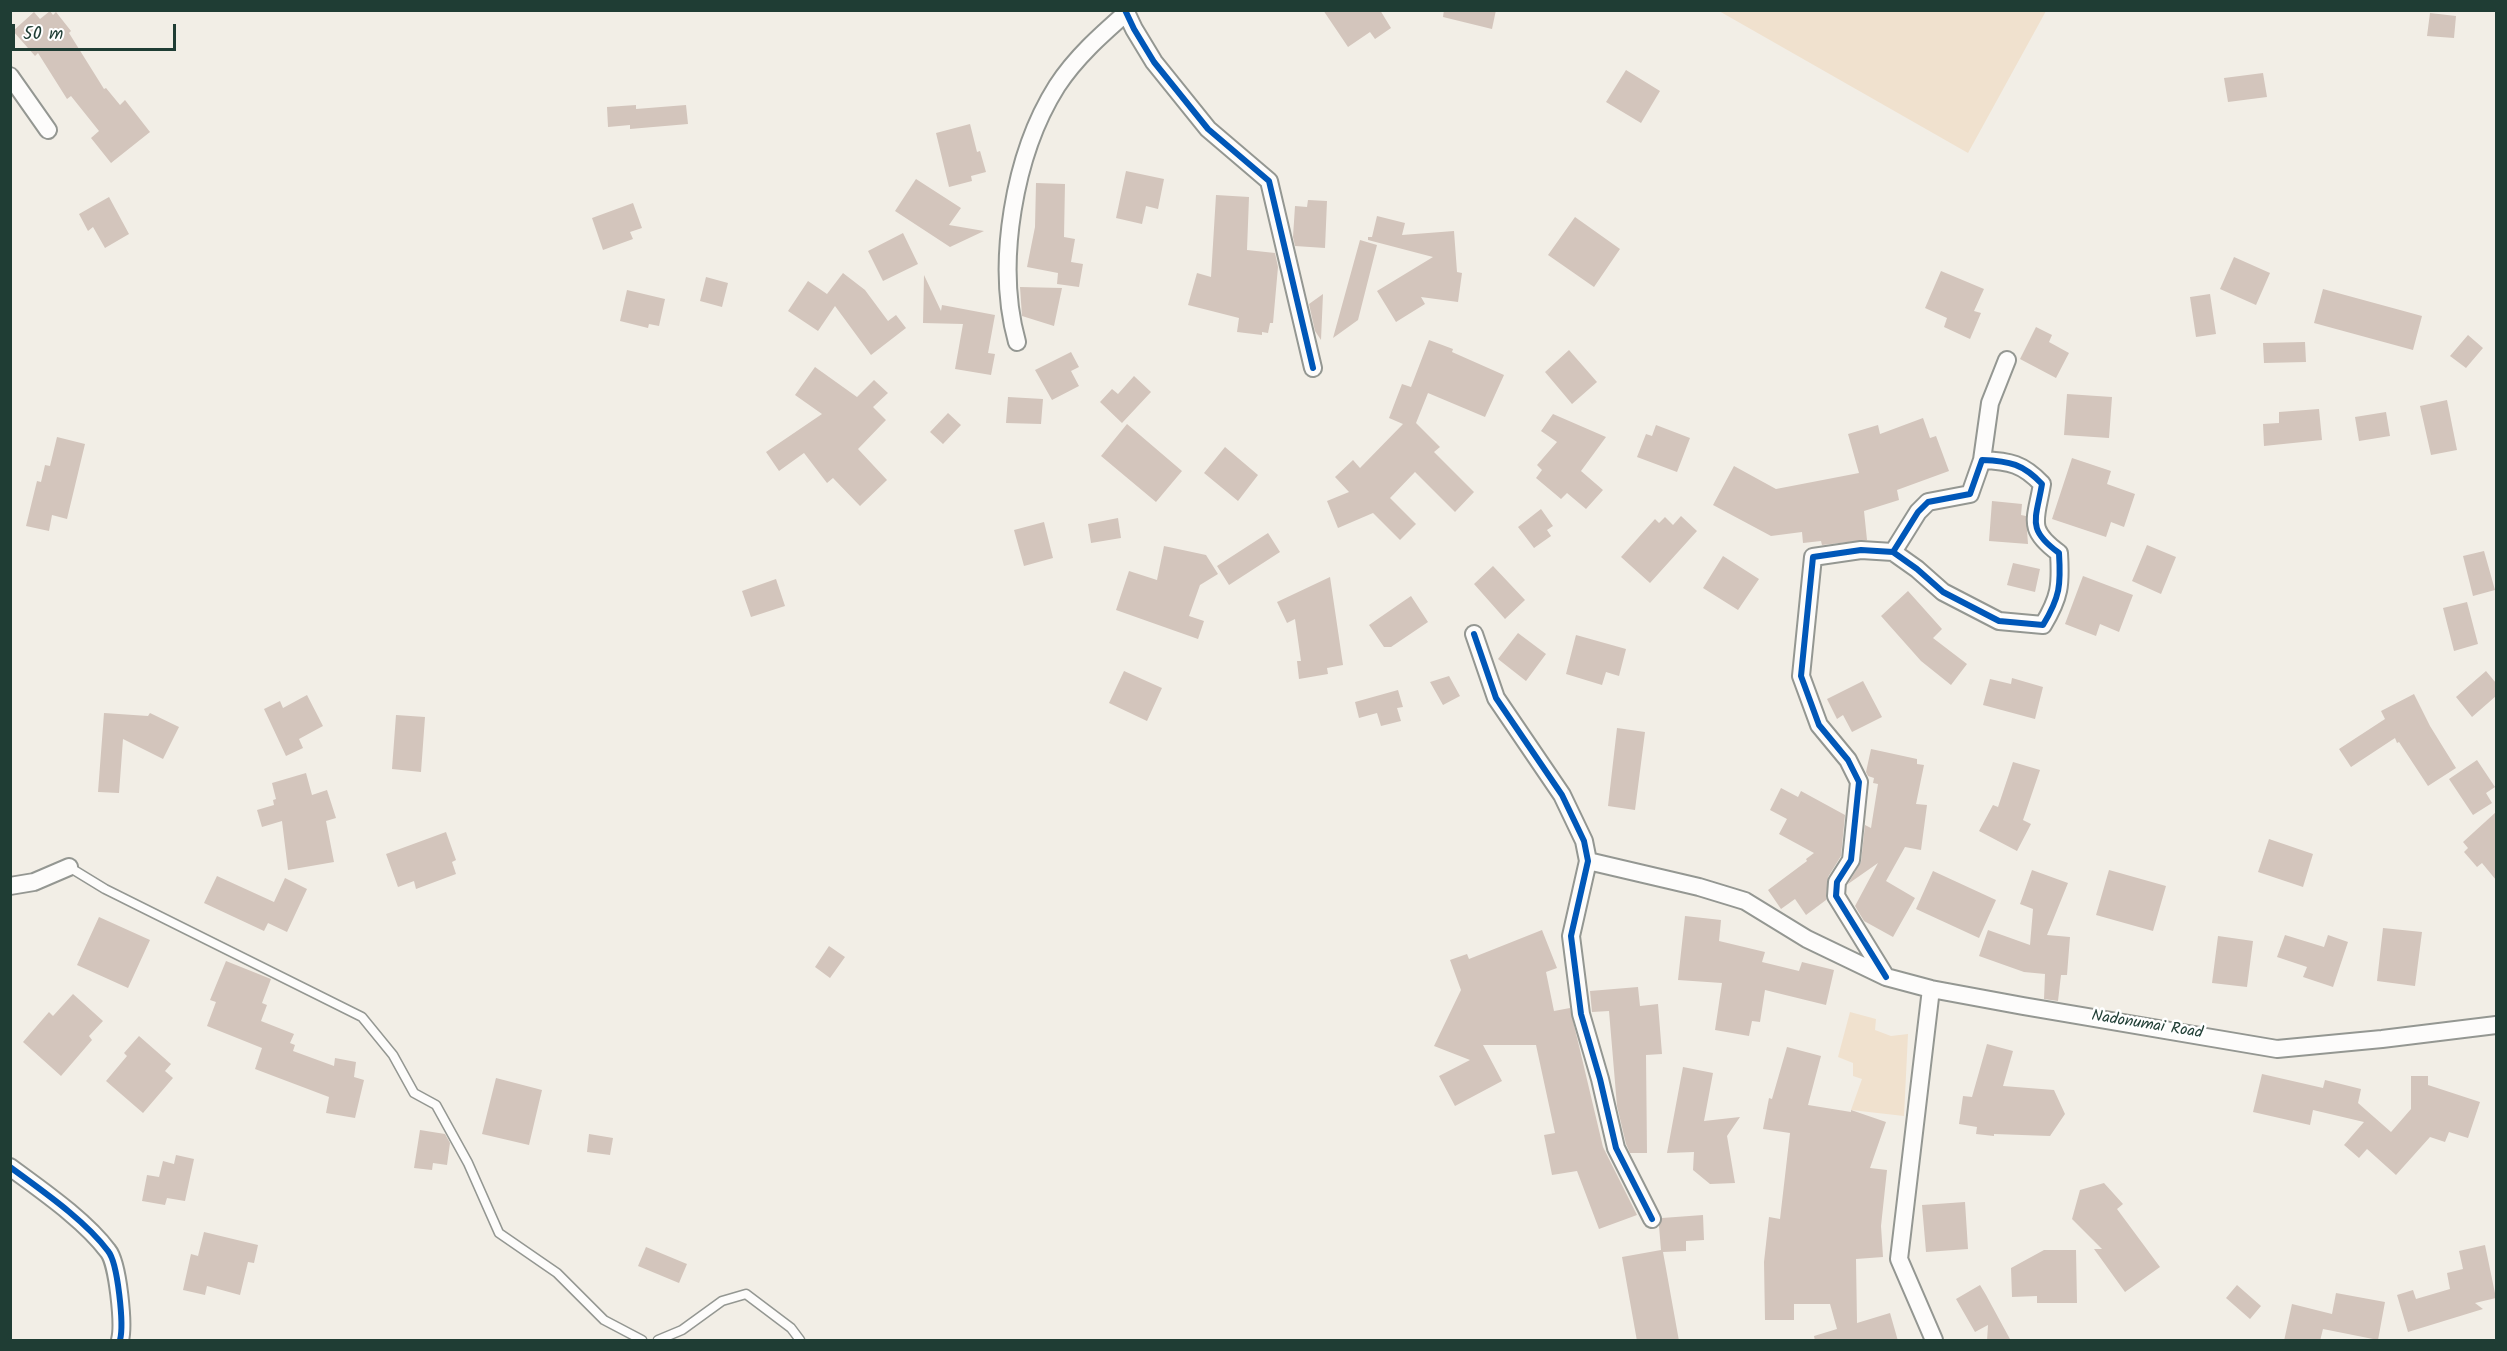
<!DOCTYPE html>
<style>
body{margin:0}
#map{position:relative;width:2507px;height:1351px;overflow:hidden;background:#f2eee6;font-family:Kalam,sans-serif}
canvas{display:block}
.frame{position:absolute;inset:0;border:12px solid #1f3d34;pointer-events:none}
.scale{position:absolute;left:12px;top:24px;width:164px;height:27px;box-sizing:border-box;border:3px solid #1f3d34;border-top:0;padding-left:8px;font-size:18px;line-height:21px;white-space:nowrap;color:#1f3d34;-webkit-text-stroke:4px #fff;paint-order:stroke}
</style>
<div id="map">
<canvas width="2507" height="1351"></canvas>
<div class="frame"></div>
<div class="scale">50 m</div>
</div>
<script>
const c = document.querySelector('canvas').getContext('2d');
c.lineJoin = 'round';
function paint(path, color) { c.fillStyle = color; c.fill(path, 'evenodd'); }
function strokePath(path, color, width, dash) { c.strokeStyle = color; c.lineWidth = width; c.lineCap = dash ? 'butt' : 'round'; c.setLineDash(dash || []); c.stroke(path); }
function drawText(font, color, halo, rows, align = 'center') {
  c.font = font + ' Kalam,sans-serif'; c.lineWidth = 5; c.setLineDash([]); c.textBaseline = 'middle'; c.strokeStyle = halo; c.fillStyle = color; for (const [text, x, y, turn = 0] of rows) {
    c.save(); c.translate(x, y); c.rotate((+turn || 0) * Math.PI / 180); c.textAlign = isNaN(turn) ? turn : align; if (halo) c.strokeText(text, 0, 0); c.fillText(text, 0, 0); c.restore();
  }
}
paint(new Path2D(`
 M1719,11l327,-1v1l-78,142z
 M1850,1012l26,7 -1,11 16,6 17,-2 -4,82 -53,-6 11,-31 -9,-3v-13l-15,-6z`), '#f0e1ce');
paint(new Path2D(`
 M1323,10h57l11,18 -16,11 -5,-7 -22,15z
 M1444,10h52l-4,19 -49,-12z
 M50,11l3,4 3,-3 15,19 -2,2 35,56 2,-1 14,17 5,-5 25,32 -39,31 -20,-25 8,-7 -28,-35 -4,3 -29,-46 -3,3 -22,-25 21,-19 6,7z
 M2430,13l26,3 -2,22 -27,-2z
 M1626,70l34,21 -19,32 -35,-21z
 M2263,73l4,24 -39,5 -4,-24z
 M636,105v4l50,-4 2,19 -58,5v-4l-22,2 -1,-20z
 M970,124l7,28 3,-1 6,21 -15,4 1,5 -23,6 -13,-54z
 M1126,171l38,8 -6,30 -12,-3 -4,18 -26,-6z
 M916,179l45,29 -12,17 35,6 -34,16 -55,-36z
 M1036,183l29,1 -1,53 11,2 -4,23 12,2 -4,23 -22,-3 1,-11 -31,-6 8,-40z
 M1216,195l33,2 -2,53 28,3 3,14 -5,56h-3l-2,10 -6,-1v3l-25,-3 2,-14 -51,-13 9,-32 14,4z
 M109,197l20,37 -24,14 -12,-21 -5,4 -9,-17z
 M1308,200l19,1 -2,47 -30,-2 -2,-9 2,-31 12,1z
 M633,203l9,25 -12,4 3,7 -30,11 -11,-32z
 M1377,216l28,7 -3,12 52,-4 3,41 5,1 -4,29 -37,-5 4,7 -29,18 -19,-31 56,-34 -65,-17v-3h4z
 M1575,217l45,32 -26,38 -46,-32z
 M903,233l15,31 -35,17 -15,-30z
 M1360,240l17,5 -19,75 -25,18z
 M2234,257l36,16 -14,32 -36,-16z
 M1941,271l43,18 -10,22 7,2 -11,26 -26,-12 3,-9 -22,-10z
 M843,273l22,17 23,31 8,-6 10,13 -35,27 -36,-49 -17,25 -30,-20 20,-30 19,13z
 M924,275l17,36 1,-6 53,10 -7,38 7,1 -4,21 -36,-6 8,-45 -40,-1z
 M706,277l22,6 -6,24 -22,-6z
 M1020,287l42,1 -8,38 -32,-10z
 M2323,289l99,27 -9,34 -99,-27z
 M627,290l38,9 -6,27 -10,-2 -1,4 -28,-7z
 M1323,294l-2,46 -6,-9 -6,-27z
 M2210,294l6,40 -20,3 -6,-40z
 M2036,327l16,8 -3,7 20,11 -13,25 -36,-19z
 M2468,335l15,13 -17,20 -16,-12z
 M1429,340l24,9 -1,3 52,23 -19,42 -57,-24 -12,30 24,24 -6,5 40,40 -19,20 -40,-40 -25,26 26,26 -16,16 -27,-27 -35,15 -11,-27 22,-9 -14,-15 18,-17 7,8 43,-44 -14,-6 13,-34 9,3z
 M2305,342l1,20 -42,1 -1,-20z
 M1569,350l28,32 -25,22 -27,-32z
 M1071,352l8,15 -8,4 8,15 -27,14 -17,-30z
 M815,367l42,30 17,-17 14,13 -15,14 13,13 -28,29 29,31 -27,26 -27,-28 -6,5 -23,-30 -25,18 -13,-19 56,-38 -27,-19z
 M1134,376l17,16 -29,31 -22,-21 12,-13 6,5z
 M2067,394l45,3 -3,41 -45,-3z
 M1008,397l35,2 -2,25 -35,-1z
 M2447,400l10,50 -26,5 -11,-49z
 M2319,409l3,31 -58,6 -1,-22 16,-1v-11z
 M2386,412l4,24 -31,5 -4,-24z
 M948,413l13,12 -18,19 -13,-12z
 M1553,414l53,23 -25,34 22,19 -17,19 -19,-16 -6,6 -25,-21 6,-8 -5,-5 20,-23 -16,-11z
 M1923,418l7,20 6,-2 13,35 -52,19 2,10 -35,11 3,29 -45,5 -1,-4 -18,2 -1,-11 -31,4 -58,-31 21,-39 42,23 83,-16 -11,-39 30,-9 2,9z
 M1127,424l55,47 -26,31 -55,-46z
 M1656,425l34,13 -13,34 -40,-15 9,-23 6,2z
 M57,437l28,7 -18,75 -15,-4 -3,16 -23,-5 11,-45 4,1 4,-17 5,1z
 M1225,447l33,28 -20,26 -34,-28z
 M2072,458l39,13 -4,13 28,10 -11,33 -13,-5 -5,15 -54,-18z
 M1992,501l30,3 -1,11 5,1 2,28 -39,-3z
 M1541,509l12,17 -6,4 4,6 -17,12 -16,-21z
 M1681,516l16,15 -47,52 -29,-26 34,-38 4,4 6,-6 8,8z
 M1118,518l3,20 -30,5 -3,-19z
 M1044,522l9,36 -29,8 -10,-36z
 M1268,533l12,19 -51,33 -12,-19z
 M2147,545l29,12 -15,37 -29,-13z
 M1164,546l42,9 12,19 -18,11 -11,31 15,5 -6,18 -82,-29 13,-39 28,9z
 M2484,551l11,39 -22,6 -10,-40z
 M1723,556l36,23 -21,31 -35,-22z
 M2013,563l27,6 -5,23 -28,-7z
 M1493,566l32,34 -20,19 -31,-35z
 M2083,576l50,19 -14,37 -19,-8 -4,12 -31,-12z
 M1330,577l13,88 -16,3 1,6 -29,5 -2,-18h4l-6,-42 -8,4 -10,-21z
 M776,579l9,27 -34,11 -9,-26z
 M1908,591l34,38 -9,9 34,26 -16,21 -30,-24 -40,-45z
 M1411,596l17,26 -37,25h-7l-15,-22z
 M2467,602l11,42 -24,7 -11,-43z
 M1518,633l28,21 -20,27 -28,-22z
 M1576,635l50,14 -7,27 -13,-4 -4,13 -36,-11z
 M1124,671l38,17 -15,33 -38,-18z
 M2486,671l10,12v13l-24,21 -16,-20z
 M1449,676l11,20 -17,9 -13,-23z
 M2012,678l31,9 -8,32 -52,-14 7,-26 21,5z
 M1863,681l19,36 -30,15 -9,-17 -6,4 -10,-20z
 M1398,690l5,17 -6,1 4,13 -20,5 -4,-13 -18,5 -4,-16z
 M2414,694l16,32 26,42 -28,18 -29,-44 -2,1 -2,-5 -44,29 -12,-18 46,-30 -4,-8z
 M307,695l16,31 -24,13 4,9 -17,8 -22,-47 16,-8 3,7z
 M104,713l44,3 2,-3 29,14 -16,32 -40,-20 -4,54 -21,-1z
 M396,715l29,2 -4,55 -29,-3z
 M1617,728l28,4 -10,78 -27,-4z
 M1871,749l46,10v5l7,1 -8,39 11,1 -6,45 -16,-3 -19,34 29,17 -22,39 -29,-16 -9,-15 23,-43 -30,21 13,-22 4,-37 6,3 7,-44 -5,-1 1,-5 -6,-2 -2,-4z
 M2477,760l18,27 -9,6 6,10 -19,12 -24,-36z
 M2013,762l27,8 -17,50 8,4 -14,27 -38,-20 14,-26 5,2z
 M306,773l6,22 15,-5 9,28 -10,3 8,41 -46,8 -6,-49 -20,6 -5,-17 17,-5 -1,-5 3,-1 -4,-16z
 M1781,788l17,9 3,-6 44,24 -4,41 -13,21 -2,23 -20,15 -11,-16 -14,10 -13,-19 39,-29 -1,-2 8,-6 -35,-19 8,-15 -17,-9z
 M2496,812v68l-14,-17 -5,4 -13,-15 4,-4 -5,-6z
 M446,832l10,28 -4,2 4,12 -40,15 -2,-8 -16,6 -12,-33z
 M2269,839l44,15 -10,33 -45,-15z
 M2032,870l36,13 -21,52 23,2 -3,38h-6l-3,26 -14,-2 1,-25 -21,-2 -45,-16 9,-26 42,15 3,-36 -13,-5z
 M2109,870l57,16 -13,45 -57,-16z
 M1933,871l63,29 -17,38 -63,-29z
 M217,876l57,26 11,-24 22,11 -20,43 -19,-9 -4,8 -60,-28z
 M1685,916l36,4 -2,21 46,11 -3,10 37,9 3,-9 32,8 -8,35 -61,-15 -5,32 -8,-1 -3,15 -34,-6 7,-47 -44,-3z
 M99,917l51,23 -22,48 -51,-23z
 M2383,928l39,4 -7,54 -38,-5z
 M1542,930l15,38 -11,4 8,39 16,-3 33,139 34,68 -38,14 -22,-58 -25,4 -8,-40 11,-2 -19,-88h-53l19,36 -47,25 -16,-30 31,-16 -36,-14 27,-56 -11,-30 17,-6 2,5z
 M2285,935l39,12 4,-12 20,7 -15,45 -30,-10 4,-10 -30,-10z
 M2218,936l35,5 -6,46 -35,-4z
 M829,946l16,11 -15,21 -15,-11z
 M226,961l45,18 -9,24 5,2 -6,16 33,13 -4,9 5,2 -2,6 41,15 1,-8 21,4 -2,15 10,3 -9,38 -29,-5 3,-16 -74,-28 7,-21 -55,-22 9,-24 -6,-2z
 M1638,987l2,19 18,-2 4,50 -16,1 1,98h-17l-4,-9 -9,-38 -8,-95 -17,1 -2,-21z
 M73,994l30,27 -14,15 3,4 -31,36 -38,-34 26,-30 4,4z
 M139,1036l32,28 -6,7 8,7 -30,35 -37,-32 21,-25 -3,-3z
 M1987,1044l26,7 -10,35 51,4 11,24 -15,22 -56,-2v2l-18,-2 1,-7 -18,-3 4,-28 9,1z
 M1787,1047l34,9 -13,49 43,7v-2l35,12 -16,46 17,2 -6,56 2,31 -27,2 1,64 33,-10 8,28h-83l-1,-5 23,-7 -7,-25h-36v16h-29l-1,-58 5,-45 11,2 10,-86 -27,-4 6,-31 3,1z
 M1683,1067l30,6 -9,48 36,-4 -13,19 8,47 -25,1 -17,-14 1,-18 -27,1z
 M2262,1074l61,14 2,-8 36,9 -3,14 33,29 20,-23v-33h17v9l52,17 -12,36 -19,-6 -4,10 -15,-5 -34,38 -29,-26 -8,9 -15,-13 20,-23 -51,-12 -3,15 -57,-13z
 M496,1078l46,12 -13,55 -47,-11z
 M420,1130l25,4 5,9 -3,22 -14,-2 -1,7 -18,-2z
 M589,1134l24,4 -3,17 -23,-3z
 M176,1155l18,4 -9,42 -18,-3 -2,7 -23,-4 5,-26 12,2 4,-16 11,3z
 M2104,1183l19,21 -6,5 43,58 -35,25 -31,-43h8l-30,-30 8,-29z
 M1965,1202l3,47 -42,3 -4,-47z
 M1703,1215l1,25 -18,1v10l-23,1 16,89h-42l-15,-84 39,-7 -2,-24 3,-8z
 M204,1232l54,13 -4,18 -6,-1 -8,33 -33,-9 -2,9 -22,-5 8,-36 7,2z
 M2485,1245l11,53 -21,5 8,6 -75,23 -11,-37 16,-5 3,9 34,-10 -3,-16 16,-4 -4,-18z
 M646,1247l41,17 -8,19 -41,-17z
 M2044,1250h32l1,53h-40v-7l-25,1 -1,-29z
 M1980,1285l6,10 25,46h-24l1,-16 -13,7 -19,-33z
 M2237,1285l24,21 -11,13 -24,-21z
 M2336,1293l49,9 -7,38 -55,-11 -3,12h-36l8,-37 40,10z`), '#d3c5bc');
const lane = new Path2D(`
 M69,867l36,22 257,128 31,38 21,38 22,12 32,58 31,70 58,40 47,47 38,20
 M658,1340l24,-10 40,-29 24,-7 45,34 9,12`);
const street = new Path2D(`
 M1125,10l9,19 20,33 54,67 61,52 44,187
 M10,76l38,54
 M1017,342c-22,-78 -3,-188 40,-256 19,-29 44,-51 69,-73
 M1982,460l8,-57 17,-43
 M1474,634l22,64 66,97 22,46 4,20 -17,75 10,78 19,65 16,69 36,71
 M1588,861l111,26 46,14 62,38 79,38 45,12 92,17 254,43 105,-10 114,-14
 M10,886l24,-4 35,-15
 M1886,977l-50,-81 1,-14 14,-22 8,-78 -11,-22 -29,-35 -18,-49 12,-119 48,-7 32,2 24,17 26,23 56,29 44,4c17,-28 18,-40 16,-72 -33,-24 -23,-33 -17,-69 -19,-20 -32,-23 -60,-24l-12,34 -42,8 -10,10 -25,40
 M1931,989l-32,270 35,81
 M10,1167c31,23 75,53 98,84 10,12 16,74 12,89`);
strokePath(lane, '#949792', 11);
strokePath(street, '#949792', 20);
strokePath(lane, '#fdfcfb', 8);
strokePath(street, '#fdfcfb', 16);
strokePath(new Path2D(`
 M1125,10l9,19 20,33 54,67 61,52 44,187
 M1474,634l22,64 66,97 22,46 4,20 -17,75 10,78 19,65 16,69 36,71
 M1886,977l-50,-81 1,-14 14,-22 8,-78 -11,-22 -29,-35 -18,-49 12,-119 48,-7 32,2 24,17 26,23 56,29 44,4c17,-28 18,-40 16,-72 -33,-24 -23,-33 -17,-69 -19,-20 -32,-23 -60,-24l-12,34 -42,8 -10,10 -25,40
 M10,1167c31,23 75,53 98,84 10,12 16,74 12,89`), '#0057b8', 6);
drawText('16px', '#1f3d34', '#fff', [
 ["Nadonumai Road",2147,1026,9]
]);
</script>
